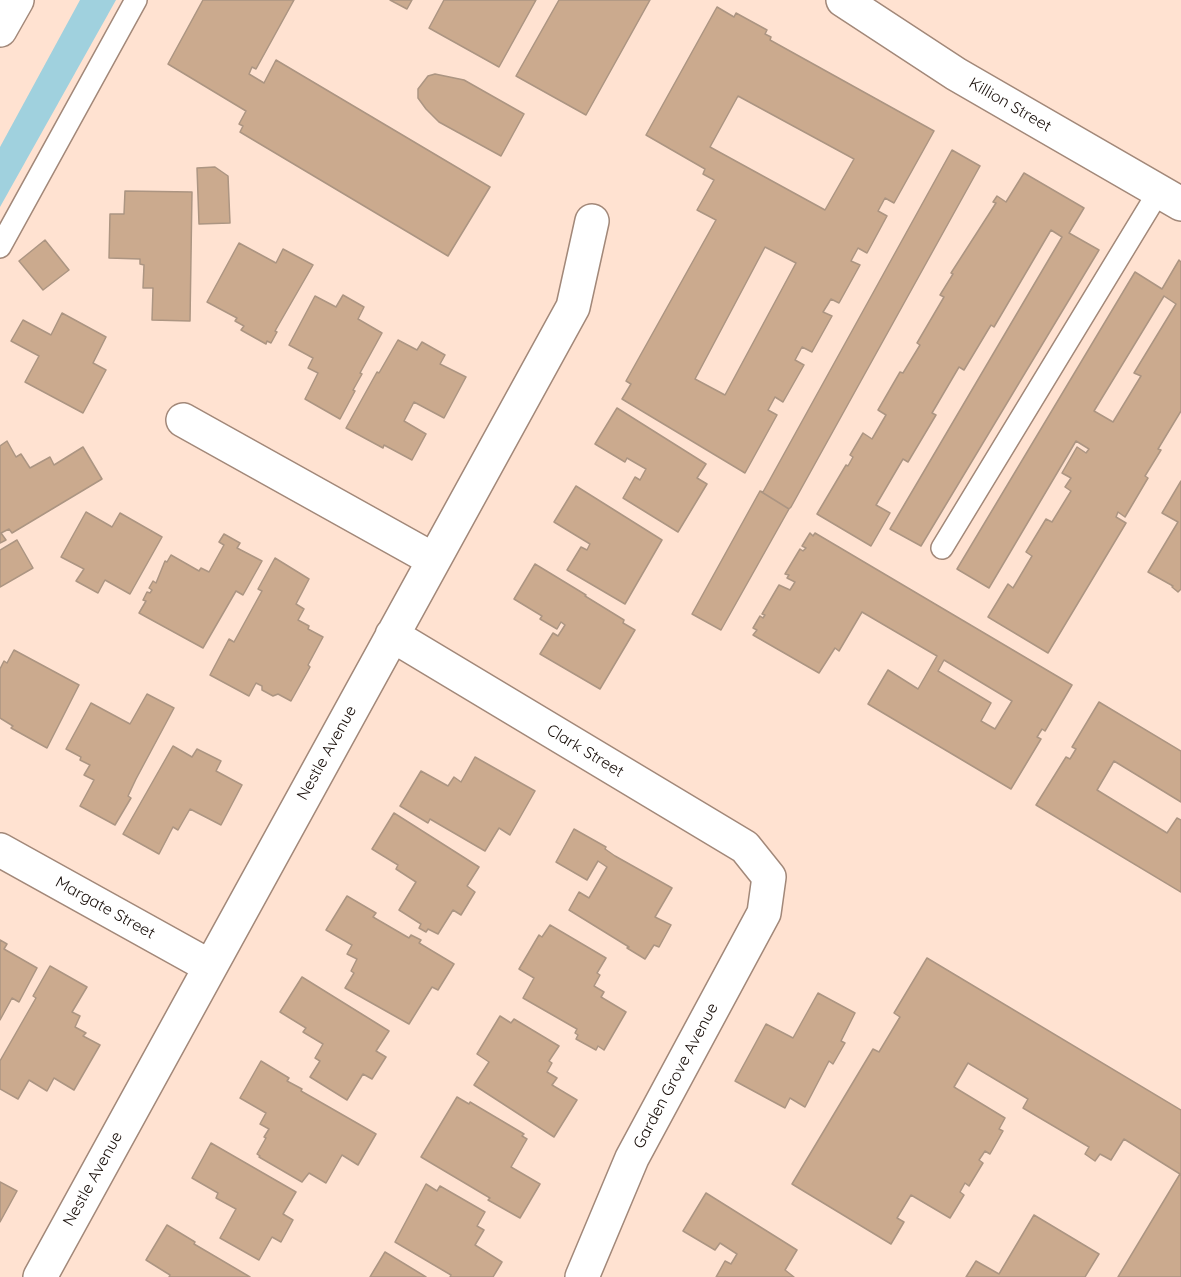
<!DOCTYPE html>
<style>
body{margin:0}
canvas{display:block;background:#ffe2d1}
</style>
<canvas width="1181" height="1277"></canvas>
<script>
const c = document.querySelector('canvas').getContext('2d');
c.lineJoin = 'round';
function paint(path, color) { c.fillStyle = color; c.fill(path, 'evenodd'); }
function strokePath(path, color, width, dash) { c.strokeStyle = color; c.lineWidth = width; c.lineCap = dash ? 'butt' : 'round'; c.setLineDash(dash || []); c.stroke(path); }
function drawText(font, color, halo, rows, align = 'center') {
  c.font = font + ' Quicksand,sans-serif'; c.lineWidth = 4.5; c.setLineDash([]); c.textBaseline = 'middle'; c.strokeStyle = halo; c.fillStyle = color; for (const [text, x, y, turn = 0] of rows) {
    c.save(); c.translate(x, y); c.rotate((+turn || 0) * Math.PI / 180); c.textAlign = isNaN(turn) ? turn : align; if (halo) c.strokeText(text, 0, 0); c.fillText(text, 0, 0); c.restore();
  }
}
paint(new Path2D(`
 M80,0h36l-116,207v-60z`), '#a0d1de');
const building = new Path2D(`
 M203,0h91l-38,69 -4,-2 -3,7 15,9 12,-23 214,127 -42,69 -208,-124 3,-6 -4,-2 7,-13 -78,-47z
 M390,0h22l-5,9z
 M444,0h92l-37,67 -70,-39z
 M559,0h91l-64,115 -70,-39z
 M717,7l17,10 2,-4 31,17 -2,4 6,3 -1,3 164,91 -40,72 -9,-5 -7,13 9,5 -20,37 -9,-5 -7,13 9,4 -21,38 -8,-4 -8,13 9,4 -20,36 -10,-5 -7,13 9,5 -21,37 -8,-5 -7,13 9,5 -32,58 -123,-74 9,-15 -5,-3 90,-161 -19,-10 17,-30 -11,-6 2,-5 -59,-34zM738,96l116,63 -29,51 -115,-63zM765,247l31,16 -71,132 -30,-16z
 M435,74l29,6 60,34 -23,42 -62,-34 -13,-13 -8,-11v-9l10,-13z
 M952,150l28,16 -189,341 -2,2 -29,-18 3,1z
 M215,167l13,9 2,47 -31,1 -2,-56z
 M1024,173l60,35 -15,25 30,17 -178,296 -31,-17 172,-292 -11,-7 -57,97 -3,-2 -27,45 -5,-3 -27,46 4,2 -28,47 -5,-3 -27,46 14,8 -19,33 -54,-32 29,-49 2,1 5,-9 -3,-2 13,-22 9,6 14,-24 -8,-5 22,-38 3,1 17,-28 -3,-2 27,-46 -4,-2 13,-21 -2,-1 45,-70 -3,-1 4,-6 9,6z
 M125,191l67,1 -2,129 -38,-1 1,-32h-10l1,-23 -4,-1v-5l-31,-1 1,-44h14z
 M45,240l24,30 -26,20 -24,-29z
 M239,243l37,20 7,-14 30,16 -38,66 2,1 -6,11 -4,-2 -1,3 -25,-14 3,-4 -9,-5 2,-3 -30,-16z
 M1179,260l2,2v149l-23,38 3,1 -16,26 3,2 -23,39 -7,-5 -2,5 10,6 -78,130 -60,-36 20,-33 5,4 19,-32 -6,-4 20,-33 6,3 19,-31 -6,-4 6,-9 -9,-5 15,-26 9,6 3,-4 -13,-8 -87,147 -32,-19 178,-297 27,17zM1164,296l12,8 -42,69 7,3 -28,46 -19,-11z
 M343,295l21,12 -6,12 24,14 -22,40 2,1 -9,16 2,1 -15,28 -35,-20 13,-26 -10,-5 5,-10 -24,-13 26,-49 21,11z
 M62,313l44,24 -13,26 13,7 -23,43 -58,-31 14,-26 -28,-15 12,-21 28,15z
 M398,340l19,10 5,-8 23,13 -5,9 26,13 -22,41 -30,-16 -10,19 22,13 -14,26 -28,-15 -1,3 -37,-20 31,-56 2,1z
 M617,408l89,56 -9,14 10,6 -29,48 -55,-34 12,-21 5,3 6,-11 -19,-11 -2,4 -30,-18z
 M7,441l9,16 5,-3 9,14 20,-11 4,8 29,-18 19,32 -90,54 -3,-4 -8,4 5,7 -6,3v-97z
 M1181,481v108l-3,3 -6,-5 1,-1 -25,-14 30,-50 -16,-9z
 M576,486l86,54 -37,64 -58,-34 14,-23 6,3 3,-6 -36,-22z
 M760,491l29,18 -68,121 -29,-16z
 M86,512l26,15 8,-14 42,24 -32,57 -25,-14 -7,13 -22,-12 8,-12 -23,-12z
 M810,533l3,3 2,-3 257,152 -27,46 -3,-2 -5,8 4,2 -30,50 -143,-85 20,-34 30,19 19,-33 -75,-44 -23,39 -4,-3 -16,25 -66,-38 4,-5 -4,-2 7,-12 3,2 2,-3 -3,-1 17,-29 11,5 5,-8 -8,-4 2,-3 -4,-1 15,-25 3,2 3,-3 -4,-2zM944,660l68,41 -17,28 -14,-8 10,-18 -53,-32z
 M224,534l16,9 -3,5 25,13 -19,34 -7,-4 -33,57 -64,-35 7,-12 -3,-1 4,-8 3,1 2,-3 -3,-2 4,-7 3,2 9,-22 2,1 4,-7 28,16 2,-3 8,4 15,-27 -5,-3z
 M17,540l16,28 -33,19v-37z
 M275,558l34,21 -13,25 8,5 -6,11 11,6 -1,3 15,8 -15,28 2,2 -19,34 -13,-7 -5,2 -11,-6v-4l-6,-3 -7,13 -39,-21 19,-36 5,3 28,-51 -4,-2z
 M535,564l51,31 -1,1 39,24 -1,3 12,7 -35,59 -60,-35 13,-21 5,3 7,-11 -4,-3 -4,7 -17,-10 2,-3 -28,-17z
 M14,650l65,35 -32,63 -36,-20 2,-2 -13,-8v-49l4,-8 3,2z
 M147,694l27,14 -38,71 -8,17 3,2 -16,27 -35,-19 14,-26 -10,-5 6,-10 -10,-5 1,-3 -15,-8 25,-46 39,21z
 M1099,702l82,49v51l-67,-41 -17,29 70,43 10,-15 4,2v72l-145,-87 30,-48 4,2 6,-10 -4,-2z
 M173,746l19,11 5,-8 24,12 -5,10 26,14 -21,40 -31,-16 -12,21 -5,-3 -14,27 -36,-20z
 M475,757l60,34 -25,44 -11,-7 -14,23 -55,-32 -2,4 -28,-17 21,-35 27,15 6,-9 7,5z
 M394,813l85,54 -12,19 8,6 -14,23 -8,-5 -15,24 -10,-5 -2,3 -7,-4 2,-4 -22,-14 17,-28 -20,-13 2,-4 -26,-16z
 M574,829l32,18 -1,2 10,7 57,32 -17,29 16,8 -12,22 -5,-2 -9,14 -18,-11 2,-1 -60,-37 10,-18 10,6 18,-31 -9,-6 -11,19 -31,-18z
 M347,896l29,17 -3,4 36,21 2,-3 10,5 -2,3 35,21 -16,26 -6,-3 -23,37 -64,-36 9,-15 -3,-2 6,-12 -10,-5 5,-9 -26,-15z
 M550,925l56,33 -9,15 3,2 -6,11 10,6 -3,5 25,15 -22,38 -6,-4 -2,4 -20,-11 2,-4 -3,-2 2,-4 -54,-31 11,-20 -15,-9 20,-34 3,2z
 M0,940l7,4 -3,5 33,19 -18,34 -7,-4 -12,22z
 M927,958l254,152v167h-63l62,-103 -56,-35 -13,21 -11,-6 -5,7 -10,-7 4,-7 -66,-39 5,-9 -60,-36 -14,24 51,31 -6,11 4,2 -13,23 -5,-3 -6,9 4,3 -14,23 -4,-3 -5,9 4,3 -14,23 -39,-23 -14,23 7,4 -13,22 -99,-60 81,-135 6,3 21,-35 -6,-4z
 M50,966l37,21 -15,25 8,4 -5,11 11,6 -3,3 17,9 -26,45 -20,-12 -7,13 -18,-11 -11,19 -18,-10v-28l36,-63 -3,-2z
 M302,977l87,54 -13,20 10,6 -14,22 -9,-5 -16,26 -37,-23 10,-16 -5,-3 8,-14 -20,-12 3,-4 -26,-16z
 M818,993l37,20 -14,28 4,2 -12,21 -4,-3 -24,46 -15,-9 -5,10 -50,-27 31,-57 27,14z
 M500,1016l11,7 3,-4 45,27 -10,15 3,2 -5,9 10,6 -5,7 25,15 -23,37 -80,-52 15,-23 -12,-8z
 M261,1061l28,17 -2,3 15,8 -1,2 75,43 -18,31 -16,-10 -16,28 -17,-10 -7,9 -43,-25 1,-1 -3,-2 9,-16 -2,-1 5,-8 -9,-5 6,-11 -26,-15z
 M457,1097l12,7 1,-2 54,32 -2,2 5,3 -16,28 29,17 -20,34 -32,-18 2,-2 -69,-41z
 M211,1143l85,49 -13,22 10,6 -12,22 -9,-5 -13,23 -39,-22 16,-29 -20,-11 2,-5 -26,-15z
 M0,1182l17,9 -17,31z
 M426,1184l11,7 3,-5 45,26 -8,14 7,4 -9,15 27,17 -9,15h-43l1,-2 -56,-33z
 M706,1193l91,57 -12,20 9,7h-78l9,-16 6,3 6,-10 -17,-11 -5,7 -32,-19z
 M1034,1215l65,39 -14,23h-119l10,-16 23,13z
 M167,1225l28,17 -1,2 56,33h-81l1,-2 -24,-15z
 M385,1252l41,25h-56z`);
paint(building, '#cbaa8e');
strokePath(building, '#ac9582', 1.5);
const lane = new Path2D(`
 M0,247l136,-247
 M942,548l217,-357`);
const street = new Path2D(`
 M843,0l113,74 225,130
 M0,30l17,-30
 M183,420l251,140
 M392,635l353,212 24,30 -5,36 -132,245 -50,119
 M0,850l209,116
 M40,1277l533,-970 19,-86`);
strokePath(lane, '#a28879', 24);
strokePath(street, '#a28879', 36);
strokePath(lane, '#fff', 21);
strokePath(street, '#fff', 33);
drawText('16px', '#160c07', '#fff', [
 ["Killion Street",1010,105,30],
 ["Clark Street",585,751,31],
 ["Nestle Avenue",327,753,-61],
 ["Margate Street",105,908,29],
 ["Garden Grove Avenue",676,1076,-62],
 ["Nestle Avenue",93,1179,-61]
]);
</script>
